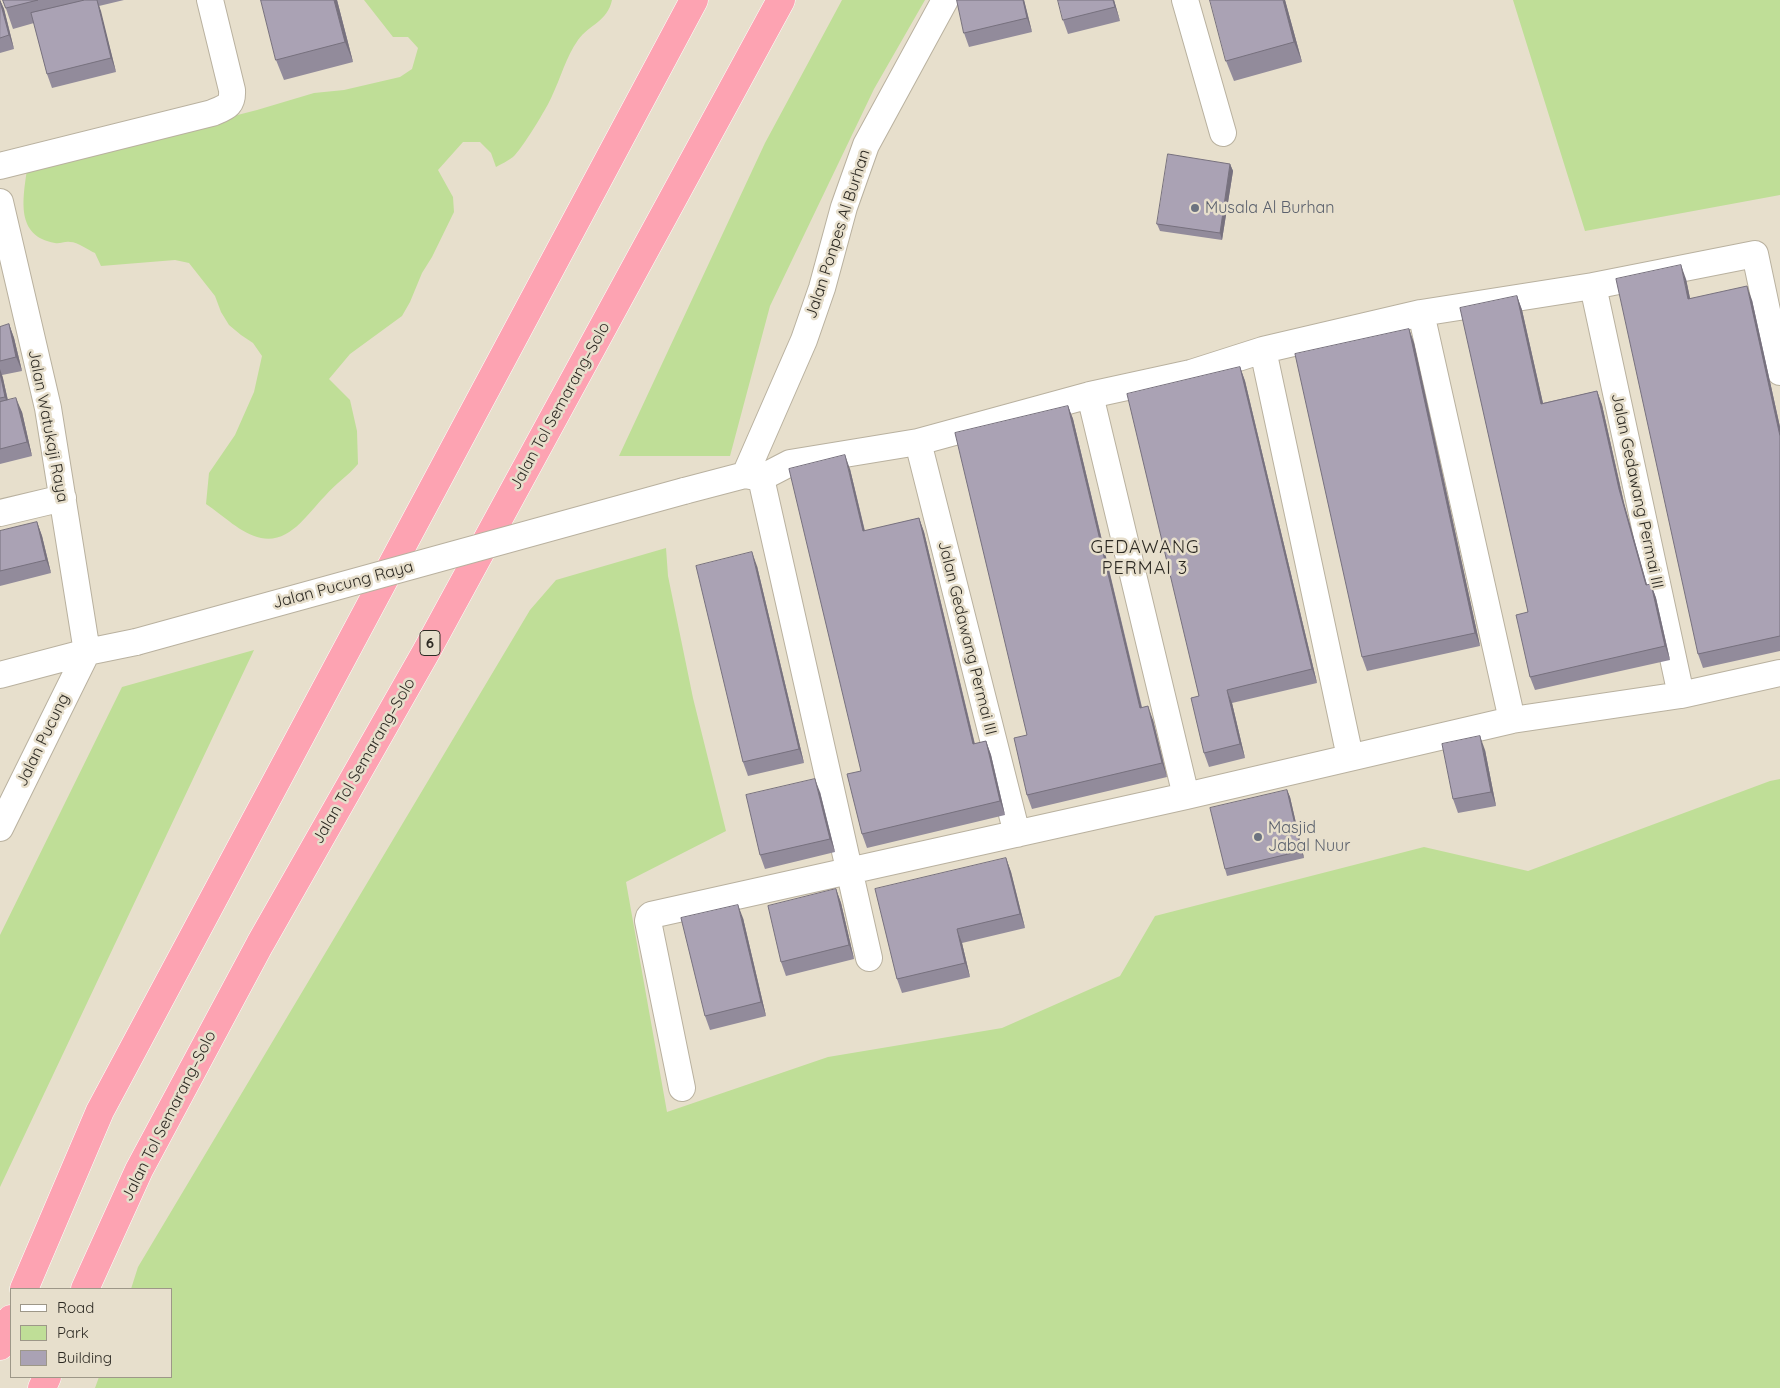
<!DOCTYPE html>
<meta charset="utf-8">
<style>
body{margin:0}
#map{position:relative;width:1780px;height:1388px;overflow:hidden;background:#e7dfcc;font-family:Quicksand,sans-serif}
canvas{display:block}
.legend{position:absolute;left:10px;top:1288px;width:162px;height:90px;box-sizing:border-box;background:#e7dfcc;border:1px solid #9d9788;margin:0;padding:6px 9px;list-style:none;font-size:15px;color:#2d2a23}
.legend li{display:flex;align-items:center;gap:10px;height:25px}
.legend b{width:25px;border:1px solid #9d9788}
</style>
<div id="map">
<canvas width="1780" height="1388"></canvas>
<ul class="legend">
<li><b style="height:6px;background:#fff"></b>Road</li>
<li><b style="height:14px;background:#bfde97"></b>Park</li>
<li><b style="height:14px;background:#aaa2b4"></b>Building</li>
</ul>
</div>
<script>
const c = document.querySelector('canvas').getContext('2d');
c.lineJoin = 'round';
function paint(path, color) { c.fillStyle = color; c.fill(path, 'evenodd'); }
function strokePath(path, color, width, dash) { c.strokeStyle = color; c.lineWidth = width; c.lineCap = dash ? 'butt' : 'round'; c.setLineDash(dash || []); c.stroke(path); }
function drawText(font, color, halo, rows, align = 'center') {
  c.font = font + ' Quicksand,sans-serif'; c.lineWidth = 5; c.setLineDash([]); c.textBaseline = 'middle'; c.strokeStyle = halo; c.fillStyle = color; for (const [text, x, y, turn = 0] of rows) {
    c.save(); c.translate(x, y); c.rotate((+turn || 0) * Math.PI / 180); c.textAlign = isNaN(turn) ? turn : align; if (halo) c.strokeText(text, 0, 0); c.fillText(text, 0, 0); c.restore();
  }
}
paint(new Path2D(`
 M364,0h248c-5,22 -22,24 -34,40 -12,17 -17,37 -26,56 -5,12 -30,53 -39,61 -5,4 -12,7 -17,10l-5,-14 -11,-11h-17l-25,28 15,27 1,15 -22,45 -10,16 -12,29 -8,14 -52,38 -21,25 21,21 7,31 1,33c-10,12 -23,20 -33,32 -17,17 -35,48 -64,42 -20,-4 -38,-23 -55,-34l3,-31 26,-38 19,-43 8,-36 -9,-13 -12,-8 -12,-10 -8,-13 -6,-16 -26,-33 -14,-3 -74,6 -6,-13c-7,-3 -17,-11 -25,-11 -5,-1 -10,2 -15,1 -40,-7 -32,-44 -28,-74l230,-59 57,-17 30,-3 56,-13 12,-8 6,-21 -10,-11h-15z
 M842,0h83l-51,89 -104,217 -40,150h-111l146,-313z
 M1513,0h267v195l-195,36z
 M666,548l2,28 25,122 33,133 -100,51 41,230 161,-55 174,-29 118,-52 35,-60 269,-69 104,24 242,-90 10,-2v609h-1685l4,-11h72v-88h-40l7,-22 392,-657 26,-30z
 M254,650l-254,537v-252l122,-248z`), '#bfde97');
const street = new Path2D(`
 M1185,0l38,133
 M0,166l212,-53c14,-6 21,-7 20,-23l-22,-90
 M0,202l48,206 39,244
 M1593,286l162,-32 25,118
 M1421,313l172,-27 88,409
 M1263,350l158,-37 91,407
 M1090,395l96,401
 M918,442l99,392
 M745,475l59,-135 18,-52 22,-81 22,-62 79,-145
 M761,478l108,480
 M684,491l61,-16 16,3 29,-15 128,-21 172,-47 101,-22 72,-23 87,407
 M0,513l63,-15
 M0,675l87,-23 49,-10
 M0,828l87,-176
 M682,1088l-34,-167 1,-4 2,-2 535,-119 326,-76 169,-25 99,-22`);
const highway = new Path2D(`
 M24,1289l76,-178 594,-1111
 M85,1289l54,-119 121,-226 166,-292 355,-652
 M0,1346l11,-27
 M42,1388l5,-11`);
strokePath(street, '#b9b19f', 28);
strokePath(highway, '#fff', 29);
strokePath(street, '#fff', 26);
strokePath(highway, '#fda3b2', 28);
const streetBridge = new Path2D(`
 M136,642l548,-151`);
strokePath(streetBridge, '#b9b19f', 28, []);
strokePath(streetBridge, '#fff', 26);
paint(new Path2D(`
 M0,0l4,9 10,40 -14,4z
 M3,0h121l-25,6 17,66 -64,16 -5,-14 -13,-51 -21,6z
 M261,0h76l16,62 -69,18 -8,-20z
 M957,0h67l8,32 -63,15 -5,-14z
 M1114,0l6,21 -52,13 -5,-14z
 M1285,0l17,62 -68,19 -8,-20z
 M1230,164l3,7 -11,69 -62,-9 -3,-7z
 M1686,279l4,19 62,2 28,127v224l-77,17 -5,-14z
 M1517,296l5,14 21,93 54,-12 5,14 22,98 23,82 4,-1 5,14 14,62 -135,30 -5,-13z
 M9,324l5,14 8,33 -20,4 6,25 14,12 10,44 -32,8v-137z
 M1409,329l5,14 66,303 -113,25 -5,-14z
 M1240,367l5,14 72,302 -85,20 13,55 -36,9 -5,-14 -5,-57z
 M1068,406l5,13 69,288 11,13 14,57 -135,32 -5,-14v-60z
 M850,469l15,62 54,-13 5,14 51,212 11,-3 5,14 14,60 -138,33 -5,-14 -1,-63z
 M37,522l5,14 9,37 -51,13v-55z
 M757,566l47,197 -56,13 -5,-14z
 M1485,750l11,56 -38,7 -5,-14z
 M1287,790l3,7 14,61 -77,18 -2,-7z
 M820,792l15,60 -70,17 -5,-14z
 M1006,858l5,14 14,56 -63,15 8,34 -68,16 -5,-14z
 M836,889l5,14 13,56 -68,17 -5,-14z
 M743,918l23,98 -56,14 -5,-14z`), '#928b9b');
paint(new Path2D(`
 M0,0l4,9 10,40 -5,-14z
 M97,0l4,11 15,61 -5,-14z
 M334,0h3l16,62 -8,-20z
 M1023,0h1l8,32 -5,-14z
 M1113,0h1l6,21 -5,-14z
 M1283,0h2l17,62 -8,-20z
 M1230,164l3,7 -11,69 -2,-7z
 M1681,265l5,14 7,34 -5,-14z
 M1747,286l5,14 28,127v9z
 M1517,296l5,14 24,107 -5,-13z
 M9,324l5,14 8,33 -6,-14z
 M1409,329l5,14 66,303 -5,-13z
 M1240,367l5,14 72,302 -5,-14z
 M0,369l3,9 7,33 -5,-14 -5,-24z
 M1597,391l5,14 22,98 27,96 -5,-14 -27,-96z
 M16,398l6,14 10,44 -5,-14z
 M1068,406l5,13 72,303 -5,-14z
 M845,455l5,14 18,76 -5,-14z
 M919,518l5,14 54,226 -5,-14z
 M37,522l5,14 9,37 -5,-13z
 M752,552l5,14 47,197 -5,-14z
 M1651,584l5,14 14,62 -5,-14z
 M1227,690l5,13 13,55 -5,-14z
 M1148,706l5,14 14,57 -5,-14z
 M1480,736l5,14 11,56 -5,-14z
 M986,741l5,14 14,60 -5,-14z
 M815,779l5,13 15,60 -5,-13z
 M1287,790l3,7 14,61 -3,-7z
 M1006,858l5,14 14,56 -5,-14z
 M836,889l5,14 13,56 -5,-14z
 M738,905l5,13 23,98 -5,-14z
 M957,929l5,14 8,34 -5,-14z`), '#77717e');
const building = new Path2D(`
 M3,0h35l-32,8z
 M85,0h12l14,58 -64,16 -16,-61z
 M261,0h73l11,42 -69,18z
 M957,0h66l4,18 -63,15z
 M1058,0h55l2,7 -52,13z
 M1210,0h73l11,42 -68,19z
 M0,1l9,34 -9,3z
 M1168,154l62,10 -10,69 -63,-9z
 M1681,265l7,34 59,-13 33,150v200l-82,18 -82,-375z
 M1517,296l24,108 56,-13 22,98 27,96 5,-1 14,62 -135,31 -14,-62 12,-3 -68,-304z
 M9,324l7,33 -16,4v-34z
 M1409,329l66,304 -113,24 -67,-303z
 M1240,367l72,302 -85,21 13,54 -36,9 -13,-55 8,-2 -72,-302z
 M0,373l5,24 -5,1z
 M16,398l11,44 -27,7v-47z
 M1068,406l72,302 8,-2 14,57 -135,32 -13,-57 13,-3 -72,-302z
 M845,455l18,76 56,-13 54,226 13,-3 14,60 -138,33 -15,-60 14,-3 -72,-302z
 M37,522l9,38 -46,11v-40z
 M752,552l47,197 -56,13 -47,-196z
 M1480,736l11,56 -38,7 -11,-55z
 M815,779l15,60 -70,16 -14,-60z
 M1287,790l14,61 -76,18 -15,-61z
 M1006,858l14,56 -63,15 8,34 -68,16 -22,-90z
 M836,889l13,56 -68,17 -13,-56z
 M738,905l23,97 -56,14 -24,-98z`);
paint(building, '#aaa2b4');
strokePath(building, '#77717e', 1);
for (const [x, y, r, color] of [
 [1195,208,5,"#6b7280"],
 [1258,837,5,"#6b7280"]
]) { const dot = new Path2D(); dot.arc(x, y, r, 0, 2 * Math.PI); c.fillStyle = color; c.fill(dot); strokePath(dot, '#e7dfcc', 2); }
for (const [x, y, w] of [
 [430,643,20]
]) { const box = new Path2D(); box.roundRect(x - w / 2, y - 12.5, w, 25, 4); c.fillStyle = '#e7dfcc'; c.fill(box); strokePath(box, '#2d2a23', 1); }
drawText('bold 15px', '#2d2a23', null, [
 ["6",430,643]
]);
drawText('16px', '#5b616d', '#e7dfcc', [
 ["Musala Al Burhan",1205,208],
 ["Masjid",1268,828],
 ["Jabal Nuur",1268,846]
], 'left');
drawText('16px', '#2d2a23', '#e7dfcc', [
 ["Jalan Ponpes Al Burhan",838,234,-72],
 ["Jalan Tol Semarang–Solo",560,406,-61],
 ["Jalan Watukaji Raya",48,426,79],
 ["Jalan Gedawang Permai III",1637,491,78],
 ["Jalan Pucung Raya",343,585,-15],
 ["Jalan Gedawang Permai III",967,638,76],
 ["Jalan Pucung",43,740,-64],
 ["Jalan Tol Semarang–Solo",364,761,-60],
 ["Jalan Tol Semarang–Solo",169,1116,-63]
]);
c.letterSpacing = '1px';
drawText('18px', '#2d2a23', '#e7dfcc', [
 ["GEDAWANG",1145,548],
 ["PERMAI 3",1145,569]
]);
c.letterSpacing = '0px';
</script>
